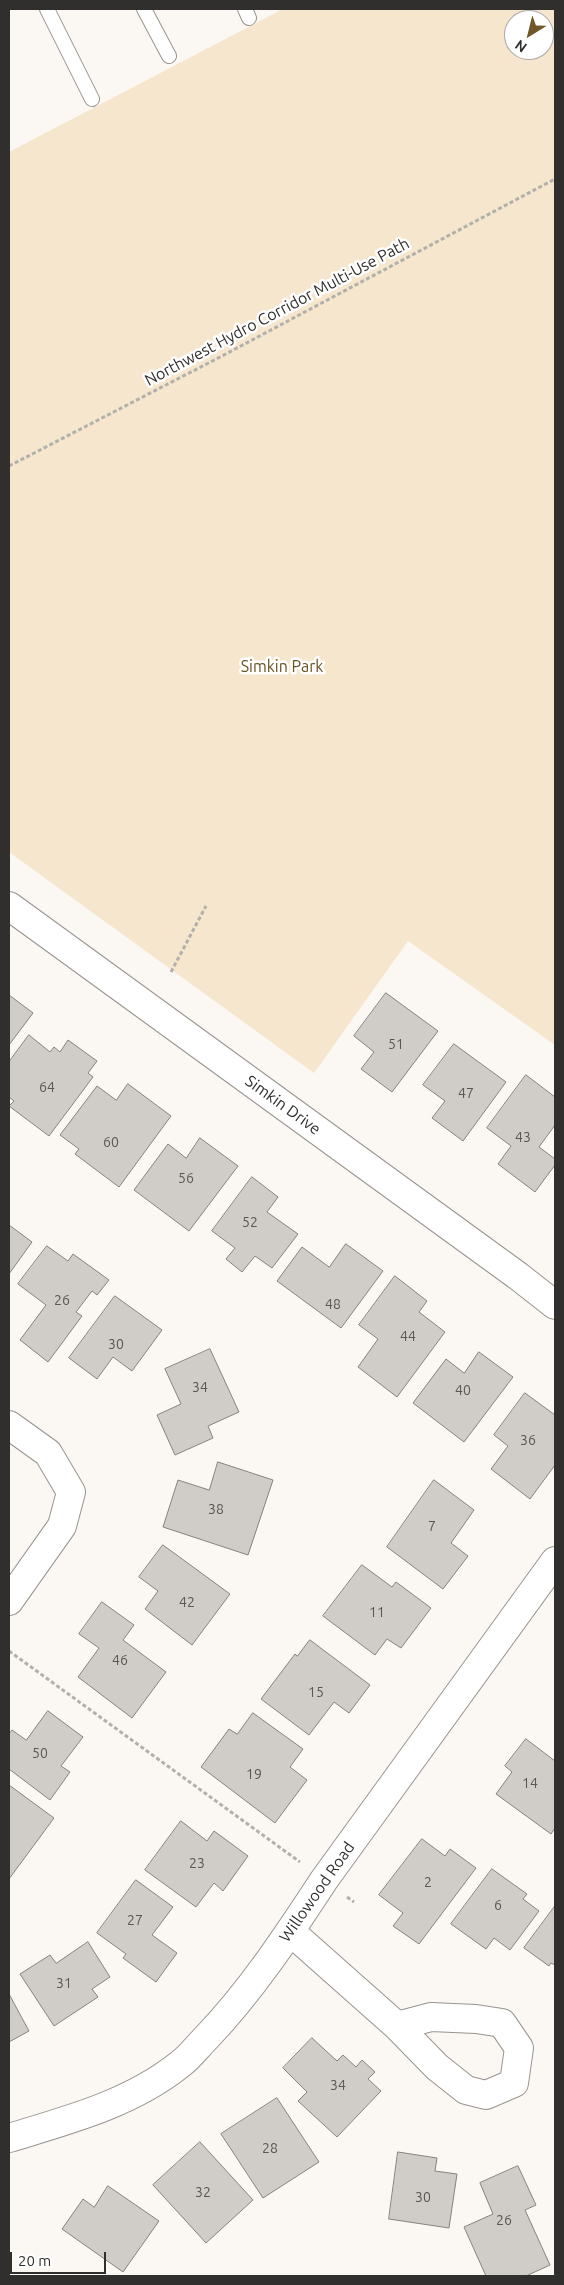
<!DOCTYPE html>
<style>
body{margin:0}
#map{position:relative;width:564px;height:2285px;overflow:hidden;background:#fbf7f2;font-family:Ubuntu,sans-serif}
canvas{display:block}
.frame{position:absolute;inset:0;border:10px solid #312f2d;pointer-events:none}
.north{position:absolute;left:504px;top:10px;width:50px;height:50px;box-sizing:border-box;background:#fff;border:1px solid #adacab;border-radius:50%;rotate:216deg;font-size:14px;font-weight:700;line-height:20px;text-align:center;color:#312f2d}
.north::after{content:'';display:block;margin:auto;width:18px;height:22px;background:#705628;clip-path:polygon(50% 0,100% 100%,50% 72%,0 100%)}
.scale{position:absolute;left:10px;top:2252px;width:96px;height:22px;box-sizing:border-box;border:2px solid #312f2d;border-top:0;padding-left:6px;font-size:15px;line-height:18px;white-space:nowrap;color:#312f2d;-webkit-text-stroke:4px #fff;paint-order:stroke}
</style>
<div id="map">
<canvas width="564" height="2285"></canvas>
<div class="frame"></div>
<div class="north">N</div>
<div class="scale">20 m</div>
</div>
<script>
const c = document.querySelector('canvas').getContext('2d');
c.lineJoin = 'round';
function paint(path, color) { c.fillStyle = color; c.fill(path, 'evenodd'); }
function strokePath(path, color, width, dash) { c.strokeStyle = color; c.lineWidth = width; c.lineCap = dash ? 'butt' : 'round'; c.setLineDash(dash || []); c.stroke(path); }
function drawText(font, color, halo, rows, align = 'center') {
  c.font = font + ' Ubuntu,sans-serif'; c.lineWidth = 5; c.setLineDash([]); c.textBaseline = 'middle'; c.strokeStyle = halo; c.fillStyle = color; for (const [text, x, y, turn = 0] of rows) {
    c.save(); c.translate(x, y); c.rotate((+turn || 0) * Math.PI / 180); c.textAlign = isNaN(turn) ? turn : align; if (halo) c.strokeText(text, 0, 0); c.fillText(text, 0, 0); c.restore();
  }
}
paint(new Path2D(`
 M283,9h272v1036l-147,-104 -94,132 -305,-221v-700zM514,20h30v30h-30z`), '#f5e6cd');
const building = new Path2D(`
 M386,993l52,38 -46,61 -31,-23 13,-17 -20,-16z
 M9,995l24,18 -24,32z
 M29,1035l21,17 4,-5 6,5 8,-12 29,21 -9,12 5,4 -44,59 -40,-30 5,-5 -5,-4v-35z
 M454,1044l52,38 -43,59 -31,-23 13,-17 -22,-16z
 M526,1075l29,22v28l-16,22 16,12v6l-20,27 -37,-28 13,-18 -24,-18z
 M128,1084l43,32 -52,71 -44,-33 4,-5 -19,-14 37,-49 19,14z
 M200,1138l38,28 -49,65 -55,-41 34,-46 18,14z
 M252,1177l26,20 -11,15 31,22 -26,34 -17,-12 -13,16 -16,-13 9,-11 -23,-17z
 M9,1225l23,17 -23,32z
 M346,1244l37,27 -42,57 -64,-47 25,-34 27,20z
 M47,1246l21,15 5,-7 36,26 -12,15 -5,-4 -16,21 6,4 -34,46 -28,-22 26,-35 -28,-21z
 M395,1276l32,25 -8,11 26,20 -48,65 -39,-30 20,-28 -19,-14z
 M115,1296l47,34 -30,41 -19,-14 -16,22 -28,-21z
 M210,1349l29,63 -31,14 5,12 -38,17 -18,-40 24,-11 -16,-35z
 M479,1352l34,25 -49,65 -51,-39 33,-44 18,14z
 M525,1393l30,22v50l-25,34 -39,-30 17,-23 -14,-11z
 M218,1462l55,18 -25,75 -85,-28 15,-47 31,10z
 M434,1480l40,30 -23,33 17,13 -25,33 -56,-42z
 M163,1545l67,49 -38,51 -47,-36 13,-18 -19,-14z
 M362,1565l30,22 4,-5 35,26 -30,40 -14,-9 -12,16 -52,-39z
 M102,1602l32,23 -11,15 43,32 -34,46 -54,-41 21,-29 -20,-14z
 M310,1640l60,45 -21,28 -15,-11 -25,33 -48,-36 34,-45 2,2z
 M48,1711l35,26 -22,29 9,6 -20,28 -41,-31v-35l3,-4 14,10z
 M253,1713l50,36 -13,18 17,13 -32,43 -74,-56 28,-38 8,5z
 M526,1739l29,22v67l-4,6 -55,-40 16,-22 -7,-6z
 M9,1785l45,33 -45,61z
 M181,1821l26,20 7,-10 34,25 -25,35 -9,-8 -18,24 -51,-37z
 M422,1839l23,17 5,-7 26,19 -57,76 -26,-18 10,-13 -24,-18z
 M492,1869l35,25 -4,5 16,12 -29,39 -16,-12 -8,11 -35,-25z
 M136,1880l37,27 -21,28 25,18 -21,29 -33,-24 3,-4 -29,-21z
 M555,1906v59l-4,-2 -2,3 -25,-18z
 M88,1942l22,35 -18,12 6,8 -44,29 -34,-52 30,-19 6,8z
 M9,1994l20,37 -20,11z
 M312,2038l25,23 6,-6 13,12 6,-7 13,12 -7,7 13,12 -44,46 -39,-36 9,-9 -24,-24z
 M277,2098l42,64 -56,36 -42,-64z
 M200,2142l53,58 -47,43 -53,-58z
 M398,2152l39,6 -2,13 22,3 -8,54 -60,-9z
 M518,2166l18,39 -11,5 25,55 -24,11h-40l-22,-49 29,-13 -13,-31z
 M108,2186l51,35 -36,51 -61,-43 21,-30 11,8z`);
paint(building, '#d0ccc7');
strokePath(building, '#86837e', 1);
const lane = new Path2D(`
 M47,9l45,90
 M144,9l25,47
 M245,9l4,9`);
const street = new Path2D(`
 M9,906l509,370 37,29
 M9,1425l39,28 23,39 -9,34 -53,75
 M291,1932l106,94 40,41 29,23 20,5 28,-12 5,-35 -17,-25 -26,-4 -45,-2 -34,9
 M9,2138c59,-18 121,-34 170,-73 10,-7 18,-18 27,-27 45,-47 82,-103 118,-158l231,-319`);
strokePath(lane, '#98948f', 16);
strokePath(street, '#98948f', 30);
strokePath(new Path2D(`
 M9,466l213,-110 333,-177
 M171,972l35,-66
 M9,1651l291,211
 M347,1897l7,5`), '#b3b0ac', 3, [4, 2.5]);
strokePath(lane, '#fff', 14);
strokePath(street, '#fff', 28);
drawText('14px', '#595654', null, [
 ["51",396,1044],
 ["64",47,1087],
 ["47",466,1093],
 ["43",523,1137],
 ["60",111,1142],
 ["56",186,1178],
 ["52",250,1222],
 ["26",62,1300],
 ["48",333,1304],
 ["44",408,1336],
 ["30",116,1344],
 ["34",200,1387],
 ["40",463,1390],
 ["36",528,1440],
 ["38",216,1509],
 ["7",432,1526],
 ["42",187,1602],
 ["11",377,1612],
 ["46",120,1660],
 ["15",316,1692],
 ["50",40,1753],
 ["19",254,1774],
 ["14",530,1783],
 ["23",197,1863],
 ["2",428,1882],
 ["6",498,1905],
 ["27",135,1920],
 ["31",64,1983],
 ["34",338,2085],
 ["28",270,2148],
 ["32",203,2192],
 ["30",423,2197],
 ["26",504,2220]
]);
drawText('16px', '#312f2d', '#fff', [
 ["Northwest Hydro Corridor Multi-Use Path",277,312,-28],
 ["Simkin Drive",283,1105,36],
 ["Willowood Road",317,1892,-55]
]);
drawText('16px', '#695021', '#fff', [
 ["Simkin Park",282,667]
]);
</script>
